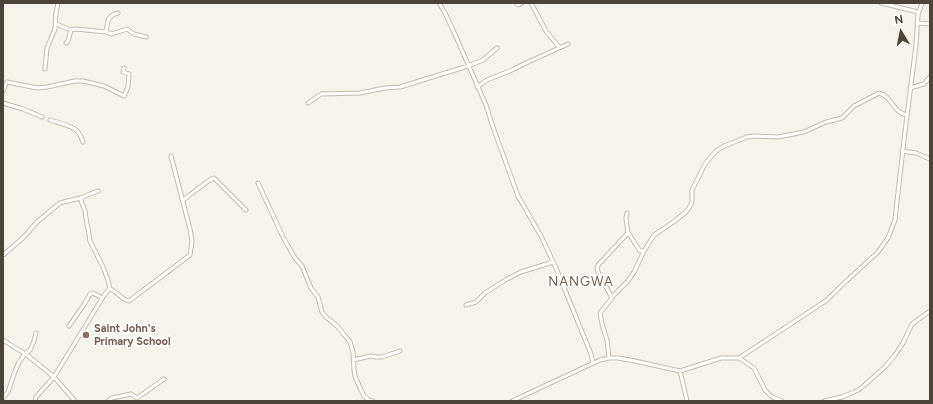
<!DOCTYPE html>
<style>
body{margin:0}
#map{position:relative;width:933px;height:404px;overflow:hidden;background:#f6f3ec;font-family:Figtree,sans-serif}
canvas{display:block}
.frame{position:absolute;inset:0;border:4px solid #4b4439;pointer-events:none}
.north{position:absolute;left:881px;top:12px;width:40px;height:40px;-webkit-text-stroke:3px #fff;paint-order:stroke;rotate:350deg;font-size:11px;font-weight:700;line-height:16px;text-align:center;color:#4b4439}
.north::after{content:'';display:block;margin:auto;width:14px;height:18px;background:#4b4439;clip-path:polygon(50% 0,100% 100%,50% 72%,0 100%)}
</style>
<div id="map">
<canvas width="933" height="404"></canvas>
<div class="frame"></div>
<div class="north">N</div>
</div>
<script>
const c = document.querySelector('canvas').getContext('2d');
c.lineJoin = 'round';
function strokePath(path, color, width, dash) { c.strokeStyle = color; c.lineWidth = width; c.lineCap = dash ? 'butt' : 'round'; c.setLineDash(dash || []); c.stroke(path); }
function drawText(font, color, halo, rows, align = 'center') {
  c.font = font + ' Figtree,sans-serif'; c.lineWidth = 3.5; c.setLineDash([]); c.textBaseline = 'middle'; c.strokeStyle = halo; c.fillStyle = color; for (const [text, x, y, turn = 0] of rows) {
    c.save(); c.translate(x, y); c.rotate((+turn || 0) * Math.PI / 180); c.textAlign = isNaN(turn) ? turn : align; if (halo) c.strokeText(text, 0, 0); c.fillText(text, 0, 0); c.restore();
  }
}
const minor = new Path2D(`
 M439,3l6,10 8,17 33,75 7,22 25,69 23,40 15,32 35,86 2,9
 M517,3l1,2 4,-2
 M531,3l15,28 13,16
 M881,3l37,9
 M917,23l13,1
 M56,24l15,6 -3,11 -2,2
 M71,30l5,-1 30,3 6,2 15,-5 7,5 12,3
 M106,32c2,-9 0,-16 12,-19
 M45,69l2,-21 8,-19 1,-16 2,-10
 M477,87l10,-7 25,-10 14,-7 42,-19
 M910,88l14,-4 6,-7
 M3,91l3,-8 1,-1 30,6 10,-1 28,-6h8l21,5 20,10 4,-9 1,-13 -6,-2 1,-4
 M3,103l20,6 19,8
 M308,103l13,-9 39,-1 25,-5 15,-1 68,-21 15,-6 14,-12
 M50,120c6,2 22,6 26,10 4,3 5,7 7,12
 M902,151l14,2 14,6
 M258,183l26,56 11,19 7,8 9,22 7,9 4,15 4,5 11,9 13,16 3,10 1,18 1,6 6,14 3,6 5,4 4,1
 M80,198l5,13 2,14 1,3 2,13 13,26 5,13 2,9
 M183,200l28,-21 3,-1 32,32
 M627,213l-1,5 2,16
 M3,255l21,-18 13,-15 12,-10 11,-9 20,-5 18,-7
 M612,297l16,-16 6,-9 10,-21 10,-16 18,-12 14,-11 3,-4 3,-6v-12l13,-26 11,-13 8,-5 23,-9 7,-1 24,1 26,-5 22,-10 16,-4 12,-12 25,-13c13,3 14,20 28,22
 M466,305l10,-3 9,-9 22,-14 14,-7 32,-10
 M69,326l16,-23 5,-9 3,-1 9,5
 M3,340l24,15 27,22 21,24
 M609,358l-2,-18 -5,-16 -2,-11 12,-15 -14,-26 -1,-5 2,-3 28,-30h2l11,17h4
 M739,358l88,-58 15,-15 36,-33 10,-14 7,-18 1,-10 9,-78 11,-87 2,-30 4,-12
 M353,360l18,-4 5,1h6l18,-6
 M680,371l7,30
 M3,398l5,-6 6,-18 5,-12 6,-8 5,-4 4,-9 2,-8
 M35,401l1,-4 18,-20 49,-80 6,-8c8,1 12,11 20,12l61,-46 2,-14 -2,-12 -19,-73
 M108,401l4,-3 19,-4 6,4 27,-19
 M512,401l88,-41 9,-2h9l17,3 45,10 41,-13h18l15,10 11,22 7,7 10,4
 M824,401l18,-4 12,-5 6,-3 26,-23 9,-11 8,-12 9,-19 18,-13`);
strokePath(minor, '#c2bbae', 5);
strokePath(minor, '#fff', 3);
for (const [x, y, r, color] of [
 [86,335,4,"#8d6e63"]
]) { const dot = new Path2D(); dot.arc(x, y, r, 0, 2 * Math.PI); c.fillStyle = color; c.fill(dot); strokePath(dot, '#fff', 1.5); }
drawText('bold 11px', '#785e54', '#fff', [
 ["Saint John's",94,329],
 ["Primary School",94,342]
], 'left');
c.letterSpacing = '1px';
drawText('13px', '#6e6250', '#fff', [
 ["NANGWA",581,282]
]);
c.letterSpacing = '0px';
</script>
